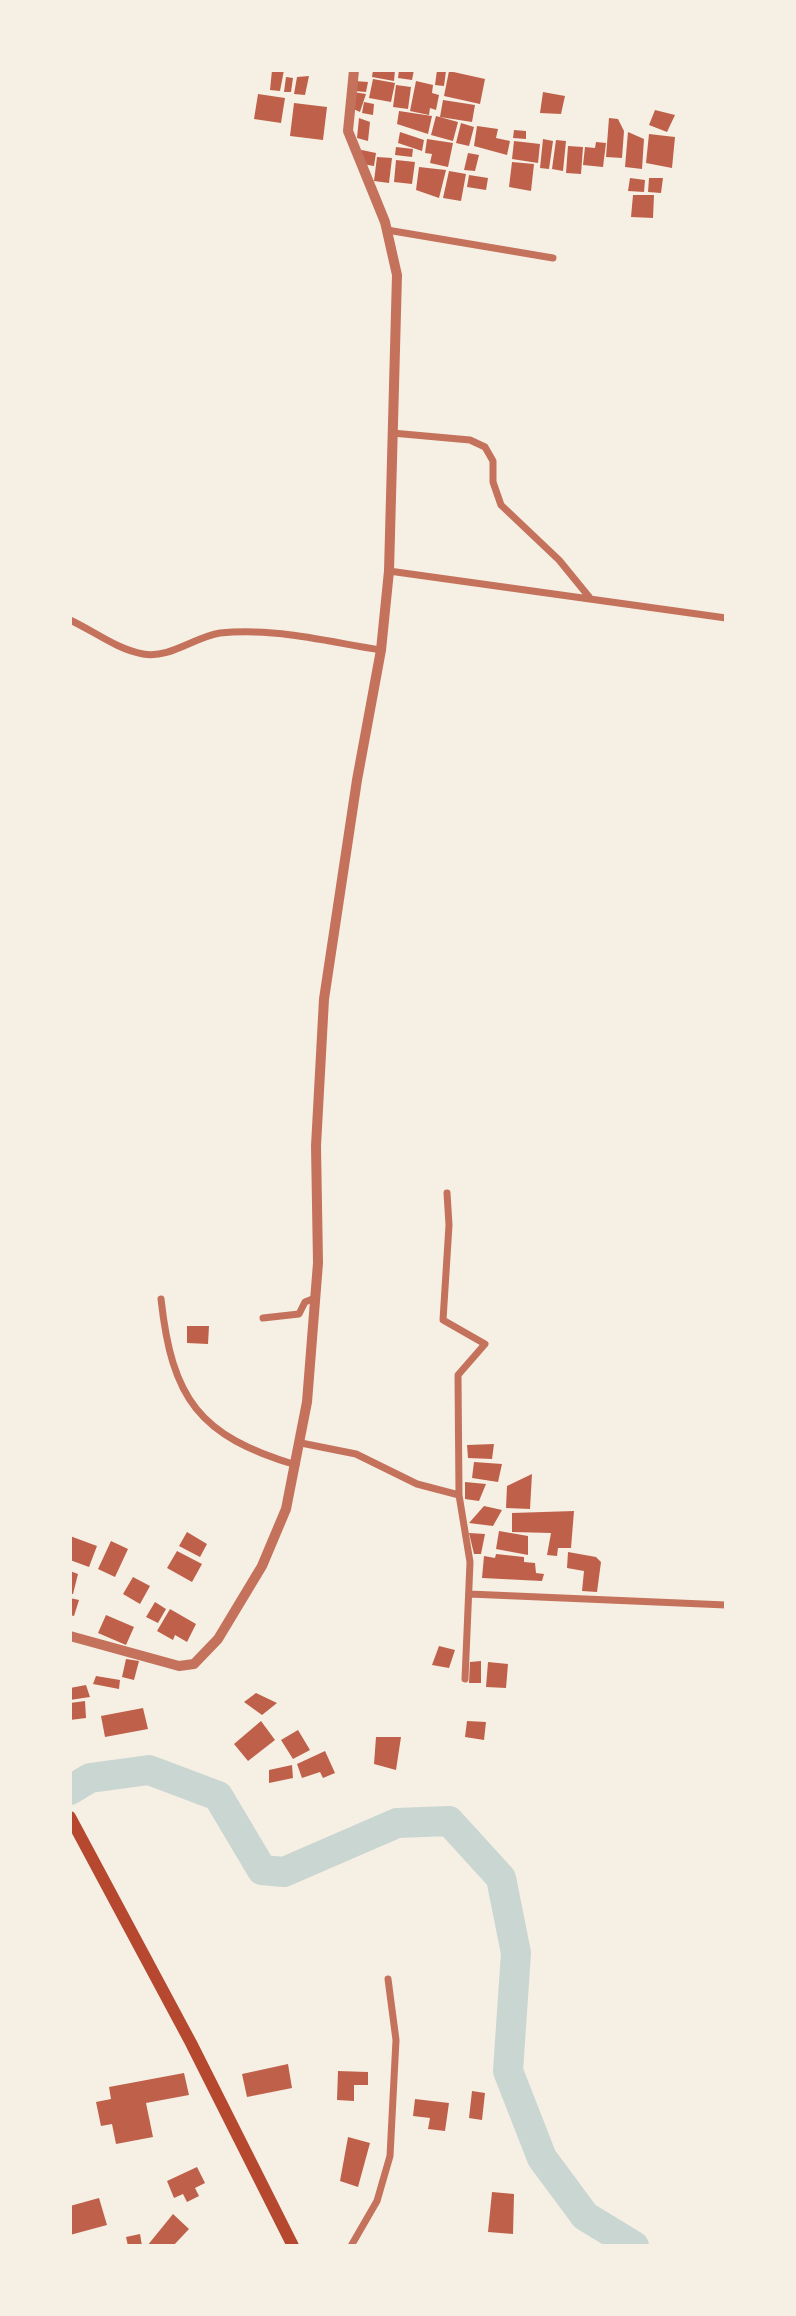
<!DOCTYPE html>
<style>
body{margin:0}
#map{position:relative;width:796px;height:2316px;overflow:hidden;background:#f6efe4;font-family:Helvetica,sans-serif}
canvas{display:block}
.frame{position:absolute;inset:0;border:72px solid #f6efe4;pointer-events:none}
</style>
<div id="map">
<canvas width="796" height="2316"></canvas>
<div class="frame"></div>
</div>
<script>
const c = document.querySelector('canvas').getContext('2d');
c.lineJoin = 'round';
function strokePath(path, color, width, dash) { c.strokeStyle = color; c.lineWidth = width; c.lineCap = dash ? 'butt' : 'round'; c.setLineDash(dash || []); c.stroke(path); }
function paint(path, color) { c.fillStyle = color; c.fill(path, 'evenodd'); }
strokePath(new Path2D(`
 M70,1790l20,-12 59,-8 69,26 44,74 22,2 113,-49 52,-2 52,57 15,75 -8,118 34,87 43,58 49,30`), '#c9d6d2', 30);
paint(new Path2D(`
 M272,70h12l-4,21 -10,-1z
 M373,70h22l-1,11 -22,-4z
 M399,70h15l-2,10 -14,-2z
 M437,70l9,1 -2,15 -9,-1z
 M449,71l36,8 -5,25 -36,-8z
 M309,76l-4,19 -11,-1 3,-17z
 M286,77l7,1 -2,14h-7z
 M373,79l22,4 -4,19 -22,-4z
 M354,81l14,1 -2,10 -12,-1z
 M416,81l17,4 -1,8 7,2 -3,15 -6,-2 -1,7 -19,-4z
 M396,85l15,2 -3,22 -15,-2z
 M353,92l13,2 -6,18 -9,-4z
 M543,92l22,4 -4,18 -21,-1z
 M258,94l27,4 -4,25 -27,-4z
 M443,100l32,5 -3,17 -32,-5z
 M364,102l10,2 -1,11 -11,-2z
 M294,103l33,4 -4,33 -33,-4z
 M655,110l20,5 -8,17 -18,-7z
 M399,111l33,5 -4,18 -31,-10z
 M436,116l22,6 -5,19 -22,-6z
 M359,118l11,4 -2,19 -11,-3z
 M609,118l9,1 6,12 -2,27 -16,-1z
 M461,123l13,4 -5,19 -13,-3z
 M477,126l21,3 -2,9 14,3 -3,14 -33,-9z
 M514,130l12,1v8l-13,-1z
 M400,132l24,8 -2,11 -24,-8z
 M628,132l16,7 -2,30 -17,-2z
 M649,134l26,3 -3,31 -26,-5z
 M427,139l26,4 -5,24 -18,-4 2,-9 -7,-1z
 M543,139l10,2 -4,28 -9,-1z
 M556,140l10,1 -3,30 -11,-2z
 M514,141l26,3 -2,19 -26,-4z
 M596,142l10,1 -3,24 -20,-2 2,-18 10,1z
 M568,146l15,1 -2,27 -15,-1z
 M396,147l17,2 -1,8 -17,-2z
 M357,149l19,4 -2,13 -12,-2z
 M468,153l11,2 -4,16 -11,-1z
 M377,157l15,1 -3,25 -15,-2z
 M396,160l19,2 -3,22 -18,-2z
 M512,162l22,2 -3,27 -22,-4z
 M419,167l27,3 -7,28 -23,-8z
 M449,171l17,3 -5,27 -18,-3z
 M469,175l19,3 -2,12 -19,-3z
 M630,178l15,2 -1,12 -16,-1z
 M649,178h14l-2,15 -13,-1z
 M633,195h21l-1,23 -22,-1z
 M187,1326h22l-1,18 -21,-1z
 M494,1444l-2,15 -24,-1 -1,-13z
 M474,1462l28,2 -4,18 -26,-4z
 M532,1474l-2,35 -24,-1 1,-22z
 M465,1482l21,2 -7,17 -14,-2z
 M484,1506l18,4 -9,16 -24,-3z
 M574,1511l-3,37h-13l-1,8 -10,-1 4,-22 -39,-1v-19z
 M499,1531l29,5v19l-32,-6z
 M187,1532l20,12 -7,13 -21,-11z
 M469,1533l16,1 -4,20h-7z
 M70,1536l27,10 -8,21 -19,-7z
 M111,1541l17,8 -13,28 -17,-8z
 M177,1551l25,13 -10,18 -25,-14z
 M568,1552l28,5 5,5 -4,30 -15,-1 2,-20 -17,-3z
 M496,1554l28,3v5l11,1 1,10 8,1 -2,7 -60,-3 2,-22 11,2z
 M70,1571l8,3 -5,20h-3z
 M133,1577l17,9 -10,18 -17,-10z
 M70,1598l9,2 -5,16 -4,-1z
 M155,1602l11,7 -8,14 -12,-6z
 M170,1609l26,15 -9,18 -12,-7 -2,5 -16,-9z
 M106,1615l28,12 -8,18 -28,-12z
 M439,1646l16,4 -6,18 -17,-3z
 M126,1659l13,2 -5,19 -12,-3z
 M481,1661v22h-12l1,-21z
 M488,1662l20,2 -2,24 -20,-1z
 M96,1676l24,4 -1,9 -26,-5z
 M86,1685l4,12 -20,3v-12z
 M256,1693l21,10 -15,12 -18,-13z
 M85,1701l1,17 -16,2v-17z
 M143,1708l5,21 -43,8 -4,-21z
 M261,1721l14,19 -27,21 -14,-17z
 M467,1721l19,1 -2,18 -19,-3z
 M298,1730l12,20 -17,9 -12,-19z
 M376,1737h25l-5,33 -22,-6z
 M325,1751l10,22 -12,5 -3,-6 -18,6 -5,-14z
 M292,1765l1,13 -24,5v-13z
 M288,2064l4,24 -45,9 -5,-23z
 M338,2071l30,1v13h-14v16l-17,-1z
 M184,2073l5,22 -43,8 7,34 -37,7 -4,-20 -11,2 -5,-24 15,-3 -2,-12z
 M472,2091l13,2 -3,27 -13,-2z
 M415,2099l34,4 -4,28 -17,-2 2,-11 -17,-2z
 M348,2137l22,6 -12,44 -18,-6z
 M197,2167l8,16 -10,5 4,8 -12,6 -4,-8 -9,4 -7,-17z
 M492,2192l22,2 -1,40 -25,-2z
 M99,2198l8,27 -37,10v-29z
 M173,2214l16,15 -16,17h-26z
 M140,2234l2,12h-14l-2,-9z`), '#bf614a');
strokePath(new Path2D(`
 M387,230l166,28
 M392,433l78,7 15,7 8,14v21l8,23 58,55 31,38
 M389,571l337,47
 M70,620c24,11 46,29 73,34 27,5 51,-17 77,-21 53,-6 109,9 161,17
 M447,1193l2,32 -6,95 42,24 -27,31 1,120
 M161,1299c11,100 38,137 135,166
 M263,1318l36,-4 6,-12 10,-4
 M301,1443l55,11 61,30 42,11 11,67 -5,117
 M469,1594l257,11
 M351,2246l26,-45 13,-45 6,-116 -8,-61`), '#c5725c', 7);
strokePath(new Path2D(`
 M70,1636l109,30 15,-2 24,-25 44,-73 24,-57 21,-107 11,-139 -2,-117 8,-147 33,-219 24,-130 8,-79 8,-296 -12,-53 -37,-91 6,-61`), '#c5725c', 10);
strokePath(new Path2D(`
 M70,1817l121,226 102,203`), '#b5482f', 12);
</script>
